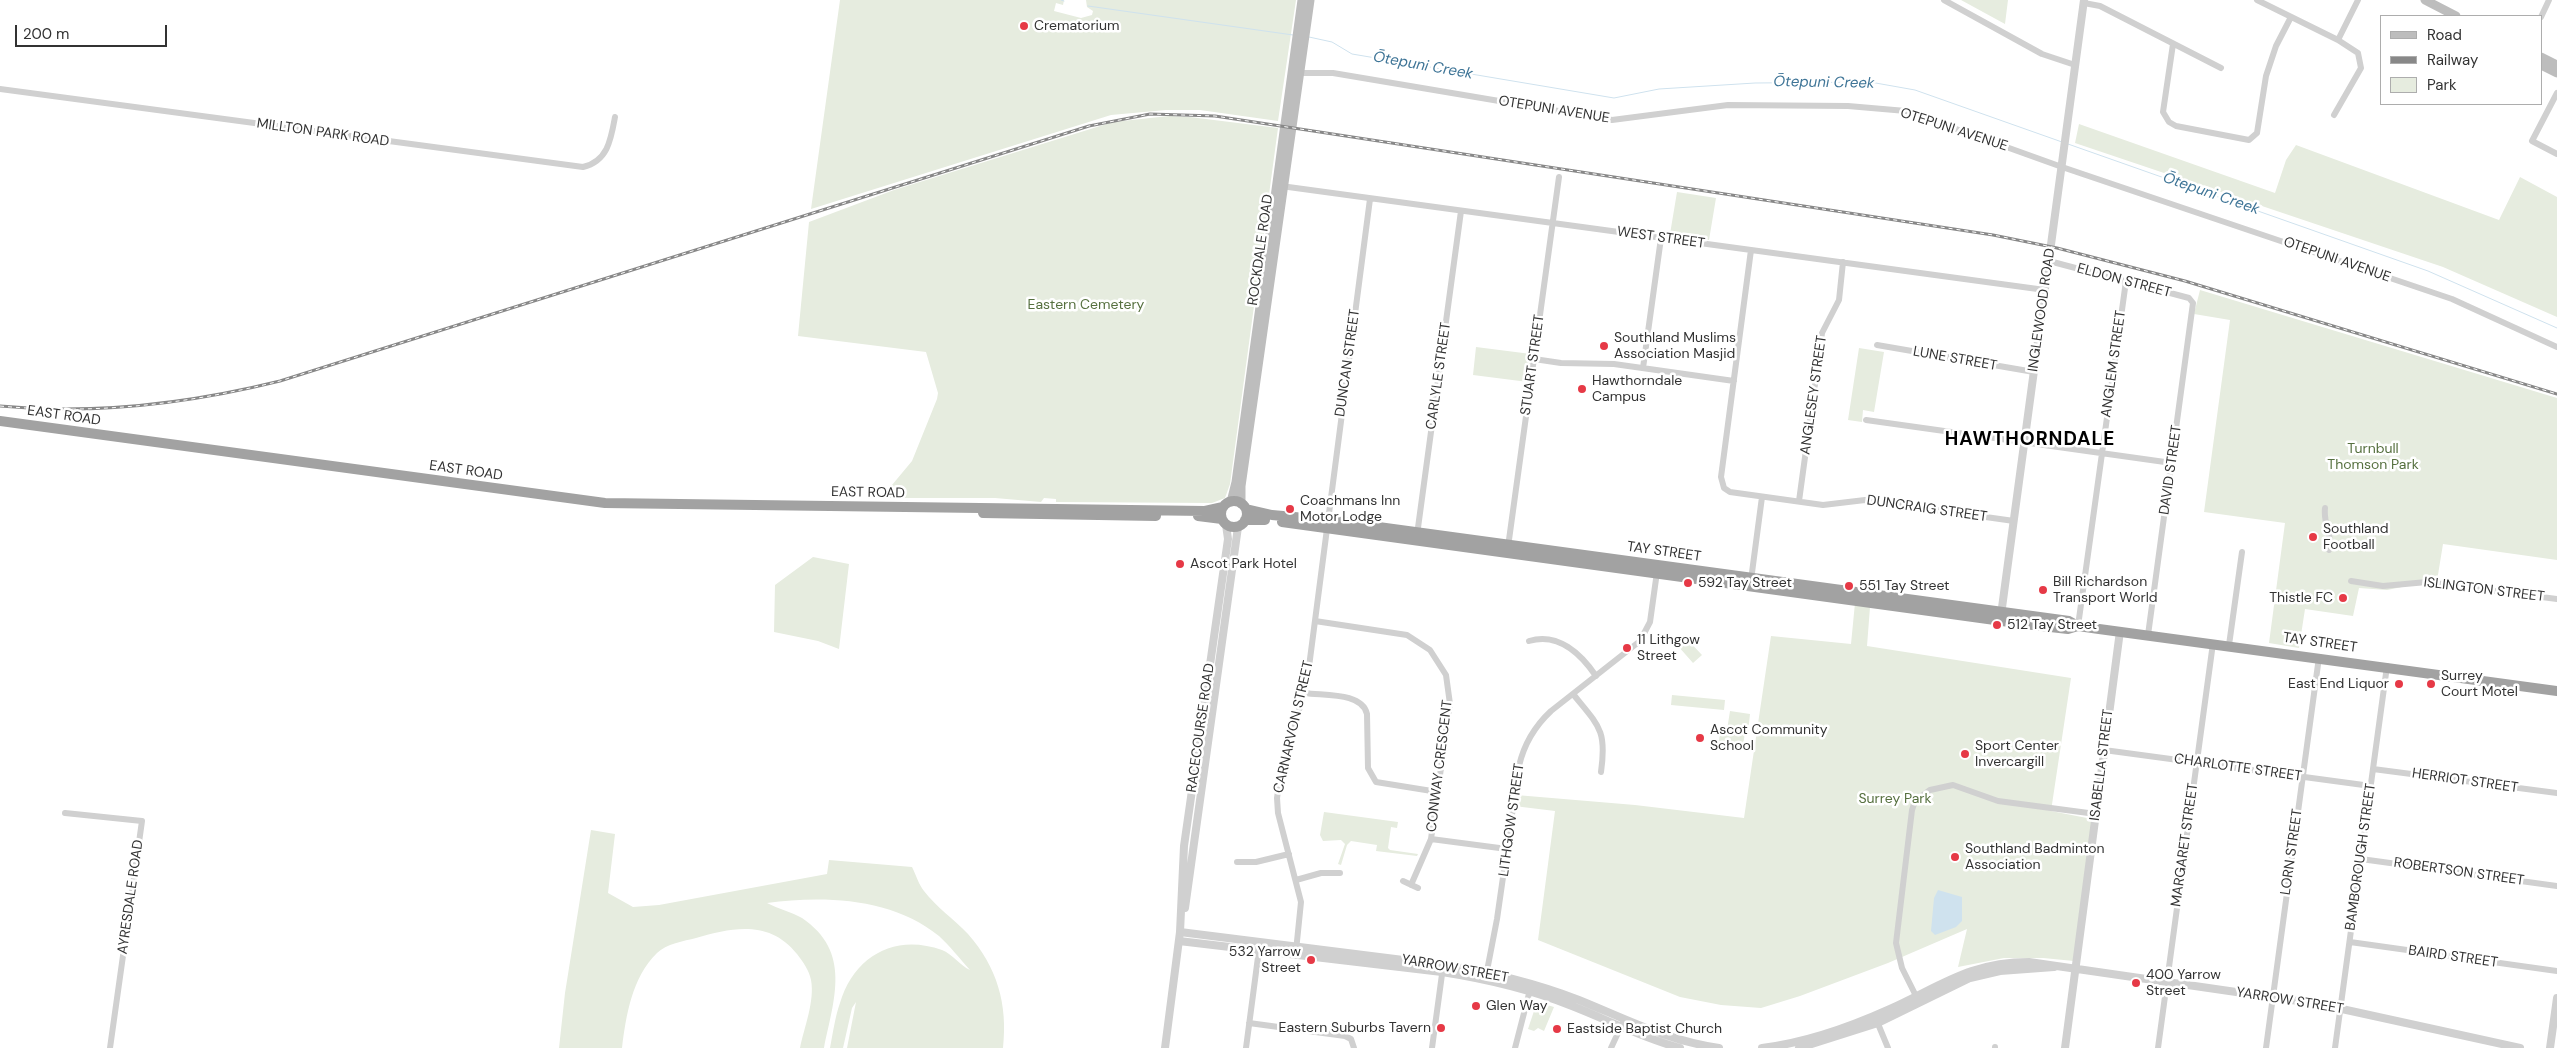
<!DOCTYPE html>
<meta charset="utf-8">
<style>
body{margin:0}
#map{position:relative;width:2557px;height:1048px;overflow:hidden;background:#fff;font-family:"DM Sans",sans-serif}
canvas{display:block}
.legend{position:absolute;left:2380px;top:15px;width:162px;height:90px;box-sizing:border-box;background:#fff;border:1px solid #adadad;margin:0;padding:6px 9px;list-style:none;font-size:15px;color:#333}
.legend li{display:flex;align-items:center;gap:10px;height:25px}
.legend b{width:25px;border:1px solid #adadad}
.scale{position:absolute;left:15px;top:25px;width:152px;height:22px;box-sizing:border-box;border:2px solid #333;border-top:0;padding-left:6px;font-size:15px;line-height:18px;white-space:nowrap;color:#333;-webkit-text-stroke:4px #fff;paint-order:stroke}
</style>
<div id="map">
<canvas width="2557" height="1048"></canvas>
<ul class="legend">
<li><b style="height:6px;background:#bdbdbd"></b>Road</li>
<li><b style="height:6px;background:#888"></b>Railway</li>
<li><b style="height:14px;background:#e6ecdf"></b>Park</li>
</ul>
<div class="scale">200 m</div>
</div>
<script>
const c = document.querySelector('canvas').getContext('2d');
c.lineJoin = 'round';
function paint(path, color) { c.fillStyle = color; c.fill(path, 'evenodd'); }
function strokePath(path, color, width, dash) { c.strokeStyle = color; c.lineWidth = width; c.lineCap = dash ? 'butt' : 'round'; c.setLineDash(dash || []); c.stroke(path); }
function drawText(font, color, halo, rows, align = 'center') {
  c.font = font + ' "DM Sans",sans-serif'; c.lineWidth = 5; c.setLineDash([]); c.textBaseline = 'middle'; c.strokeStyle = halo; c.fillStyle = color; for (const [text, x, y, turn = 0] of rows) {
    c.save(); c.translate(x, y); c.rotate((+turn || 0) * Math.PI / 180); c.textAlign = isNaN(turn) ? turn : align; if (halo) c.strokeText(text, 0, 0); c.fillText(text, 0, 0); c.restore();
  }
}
paint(new Path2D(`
 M840,0h224l-1,5 -7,-2 -2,8 27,7 11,-3 1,-4 -6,-4 -1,-7h210l-18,121 -78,-11h-34l-55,5 -300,94z
 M1961,0h47l-3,24z
 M1169,116l21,1 88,11 -48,356 -5,14 -13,5 -156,-1v-3l-12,-1 -3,4 -46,-4h-109l1,-7 25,-30 25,-62 1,-6 -12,-41 -128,-16 11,-114 85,-32 219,-68z
 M2079,124l196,69 11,-33 10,-15 203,75 21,-43 37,20v120l-114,-50 -368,-124z
 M1677,192l39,6 -7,42 -39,-6z
 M2200,290l357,108v162l-114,-16 -7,43 -19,-3 -30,6 -28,-2 -6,28 -48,-7 -6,39 -30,-5 16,-120 -81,-11 26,-192 -36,-6z
 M1476,347l55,7 -3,28 -55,-7z
 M1859,348l25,4 -10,60 -11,-2 -1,12 -14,-2z
 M813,557l36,7 -10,85 -21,-8 -44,-9 1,-47z
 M1855,603l15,4 -3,39 204,32 -20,133 41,8 -18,142 -31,-3h-39l-46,9 9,-38 -79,34 -88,33 -39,12 -40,-3 -41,-8 -142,-57 17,-129 -41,-5 2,-11 119,10 109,13 27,-182 80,8z
 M1686,638l16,17 -9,8 -15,-17z
 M1672,695l53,5 -1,10 -53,-5z
 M1730,711l20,3 -2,19 -21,-3z
 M1720,730l25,3 -2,12 -24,-3z
 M1324,812l74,10 -1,6 -6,-1 -3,21 2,2 28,4 -1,2 -41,-5 1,-6 -26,-4 -4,4 -6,20 -3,-1 7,-20 -4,-4 -18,1 -3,-6z
 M591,830l24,4 -7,59 25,14 26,-2 168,-31 2,-14 83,7c4,8 7,18 12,24 12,16 30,28 44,43 29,33 40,70 35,114h-156l9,-46 -4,6 -9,40h-13c3,-15 5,-31 10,-45 14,-47 55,-70 102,-53 10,4 19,16 28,20 -10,-11 -20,-24 -31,-34 -46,-38 -115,-41 -172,-33 11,6 25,9 35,15 50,34 32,81 22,130h-24c4,-20 15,-47 11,-68 -2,-10 -8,-18 -14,-26 -27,-34 -64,-27 -101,-16 -12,3 -30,6 -39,15 -25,24 -31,63 -35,95h-63l6,-55z
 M1537,1002l17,5 -10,24 -6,-3 -4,3 -6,-2z`), '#e6ecdf');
paint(new Path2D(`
 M1938,890l24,7v24l-6,6 -21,8 -4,-4 3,-33z`), '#cfe2ee');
strokePath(new Path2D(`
 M1061,0l3,1
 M1088,6l205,29
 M1309,37l23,5 20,12 262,44 45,-9 96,-6 115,-1 45,8 147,52
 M2068,144l360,127 129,57`), '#cfe2ee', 1);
strokePath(new Path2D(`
 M1944,0l98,54 33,11
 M2257,0l81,40 20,13 3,15 -27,47
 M2084,3l16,3 121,62
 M2541,17l8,-17
 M2338,40l20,-40
 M2173,44l-10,68 6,10 7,4 73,14 8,-7 9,-57 10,-30 15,-29
 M1298,73h35l279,47 116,-15 120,1 58,5 156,56 390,132 105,48
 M0,89l583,78c25,-6 28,-28 32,-50
 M2557,93l-25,48 25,13
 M1281,186l764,104
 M1751,250l-30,227 3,11 6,4 93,13 42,-5 149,21
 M2049,261l140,37 4,5 -45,332
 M1877,345l157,27
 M1534,359l27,4 53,1 120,17
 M1643,368l18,-130
 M1866,420l306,43
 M1799,501l23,-168 17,-33 4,-38
 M2325,508c-2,17 8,27 4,42
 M1417,535l44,-324
 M1508,547l51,-370
 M1751,580l11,-83
 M2351,581l32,5 44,-4 130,17
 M1315,621l92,14 23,15 16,25 4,29 -19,135 -20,46
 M2078,626l48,-345
 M1529,641c29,-9 52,13 67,35
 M2229,645l13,-93
 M1305,693c18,3 57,-1 62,21l1,54 8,14 62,10
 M1573,694c26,32 34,36 28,78
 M2104,750l267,36
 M2373,769l184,24
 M65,813l77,8 -32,227
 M1431,839l76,10
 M2361,859l196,27
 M1237,862h19l33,-8
 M1296,880l25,-7h19
 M1403,881l15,7
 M2350,942l207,29
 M1296,951l5,-49 -23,-89 -1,-15 3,-21 27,-95 63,-483
 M1486,976l11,-57 22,-153c5,-22 16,-40 32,-55l89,-70 10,-19 7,-50
 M1918,1000l-16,-32 -6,-25 16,-133 3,-9 15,-11 23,-5 45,16 98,13
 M1876,1019l12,29
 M1249,1023l96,13 6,3 3,9
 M1246,1048l14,-106
 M1432,1048l11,-81
 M1515,1048l16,-62
 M1611,1048l13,-28
 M1995,1048v-1
 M2158,1048l55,-405
 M2266,1048l53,-391
 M2335,1048l52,-382`), '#d0d0d0', 6);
strokePath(new Path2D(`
 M2001,615l83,-615
 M1185,908l53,-381
 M1180,932l263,33c47,7 92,18 136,35 47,19 89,41 140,48
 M1179,941l263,31c45,7 88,17 130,34 36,14 70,32 108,42
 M1165,1048l15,-116 4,-86 44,-307 -2,-14
 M1762,1048c43,-5 88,-21 128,-39 51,-23 80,-47 139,-47l290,42 201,44
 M1799,1048l79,-25 92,-45 30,-7 54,-4
 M2065,1048l55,-417
 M2550,1048l7,-50`), '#d0d0d0', 8);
strokePath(new Path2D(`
 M2425,0l31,16
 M2541,57l16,8
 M2541,65l16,8
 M1231,502l5,-20 66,-482
 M1241,504v-18l69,-486`), '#bdbdbd', 9);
strokePath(new Path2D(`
 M0,421l605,82 600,8 18,-4
 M1221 514a13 13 0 1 1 26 0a13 13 0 1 1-26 0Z
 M1246,509l26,6 55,5 742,101 9,5 21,3 458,62
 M983,513l173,3
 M1198,516l24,3
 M1245,520h20
 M1282,522l742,102 44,5 10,-3`), '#a2a2a2', 10);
const rail = new Path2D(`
 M0,406c95,9 187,-2 280,-25l809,-255 61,-12 65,2 778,119 64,13 128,33 372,113`);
strokePath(rail, '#888', 3);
strokePath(rail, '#fff', 1, [4]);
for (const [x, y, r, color] of [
 [1024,26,5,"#e63946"],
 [1604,346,5,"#e63946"],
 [1582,389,5,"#e63946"],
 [1290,509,5,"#e63946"],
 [2313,537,5,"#e63946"],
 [1180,564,5,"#e63946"],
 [1688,583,5,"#e63946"],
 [1849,586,5,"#e63946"],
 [2043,590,5,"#e63946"],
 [2343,598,5,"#e63946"],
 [1997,625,5,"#e63946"],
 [1627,648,5,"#e63946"],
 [2399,684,5,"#e63946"],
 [2431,684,5,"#e63946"],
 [1700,738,5,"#e63946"],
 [1965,754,5,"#e63946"],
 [1955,857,5,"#e63946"],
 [1311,960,5,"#e63946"],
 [2136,983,5,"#e63946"],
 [1476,1006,5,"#e63946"],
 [1441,1028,5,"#e63946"],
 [1557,1029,5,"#e63946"]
]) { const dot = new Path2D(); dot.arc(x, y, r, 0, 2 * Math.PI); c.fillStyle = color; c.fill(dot); strokePath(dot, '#fff', 2); }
drawText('14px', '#333', '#fff', [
 ["Crematorium",1034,26],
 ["Southland Muslims",1614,338],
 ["Association Masjid",1614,354],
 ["Hawthorndale",1592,381],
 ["Campus",1592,397],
 ["Coachmans Inn",1300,501],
 ["Motor Lodge",1300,517],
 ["Southland",2323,529],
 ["Football",2323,545],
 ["Ascot Park Hotel",1190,564],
 ["Bill Richardson",2053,582],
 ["Transport World",2053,598],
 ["592 Tay Street",1698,583],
 ["551 Tay Street",1859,586],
 ["Thistle FC",2333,598,"right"],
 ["512 Tay Street",2007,625],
 ["11 Lithgow",1637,640],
 ["Street",1637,656],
 ["Surrey",2441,676],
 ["Court Motel",2441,692],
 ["East End Liquor",2389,684,"right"],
 ["Ascot Community",1710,730],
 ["School",1710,746],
 ["Sport Center",1975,746],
 ["Invercargill",1975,762],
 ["Southland Badminton",1965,849],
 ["Association",1965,865],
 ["532 Yarrow",1301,952,"right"],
 ["Street",1301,968,"right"],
 ["400 Yarrow",2146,975],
 ["Street",2146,991],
 ["Glen Way",1486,1006],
 ["Eastern Suburbs Tavern",1431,1028,"right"],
 ["Eastside Baptist Church",1567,1029]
], 'left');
drawText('14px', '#333', '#fff', [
 ["OTEPUNI AVENUE",1554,110,9],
 ["OTEPUNI AVENUE",1954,130,18],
 ["MILLTON PARK ROAD",323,133,8],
 ["WEST STREET",1661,238,8],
 ["ROCKDALE ROAD",1261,250,-82],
 ["OTEPUNI AVENUE",2337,260,19],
 ["ELDON STREET",2124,281,15],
 ["INGLEWOOD ROAD",2042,310,-82],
 ["LUNE STREET",1955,359,10],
 ["DUNCAN STREET",1348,363,-82],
 ["ANGLEM STREET",2114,364,-82],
 ["STUART STREET",1533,365,-82],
 ["CARLYLE STREET",1439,376,-82],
 ["ANGLESEY STREET",1814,395,-82],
 ["EAST ROAD",64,416,8],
 ["DAVID STREET",2171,470,-82],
 ["EAST ROAD",466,471,8],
 ["EAST ROAD",868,493,1],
 ["DUNCRAIG STREET",1927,509,8],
 ["TAY STREET",1664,552,8],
 ["ISLINGTON STREET",2484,590,7],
 ["TAY STREET",2320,643,8],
 ["CARNARVON STREET",1294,727,-77],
 ["RACECOURSE ROAD",1201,728,-82],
 ["ISABELLA STREET",2102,765,-83],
 ["CONWAY CRESCENT",1440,766,-83],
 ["CHARLOTTE STREET",2238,768,8],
 ["HERRIOT STREET",2465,781,8],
 ["LITHGOW STREET",1512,820,-82],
 ["MARGARET STREET",2185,845,-82],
 ["LORN STREET",2292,852,-82],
 ["BAMBOROUGH STREET",2361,857,-82],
 ["ROBERTSON STREET",2459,872,8],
 ["AYRESDALE ROAD",131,897,-82],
 ["BAIRD STREET",2453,957,8],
 ["YARROW STREET",1455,969,10],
 ["YARROW STREET",2290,1001,9]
]);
drawText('14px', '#56703f', '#fff', [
 ["Eastern Cemetery",1086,305],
 ["Turnbull",2373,449],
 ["Thomson Park",2373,465],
 ["Surrey Park",1895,799]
]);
drawText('italic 15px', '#3f7597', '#fff', [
 ["Ōtepuni Creek",1423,66,10],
 ["Ōtepuni Creek",1824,83,1],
 ["Ōtepuni Creek",2211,194,19]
]);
c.letterSpacing = '1px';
drawText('bold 19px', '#000', '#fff', [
 ["HAWTHORNDALE",2030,440]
]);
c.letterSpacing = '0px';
</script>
